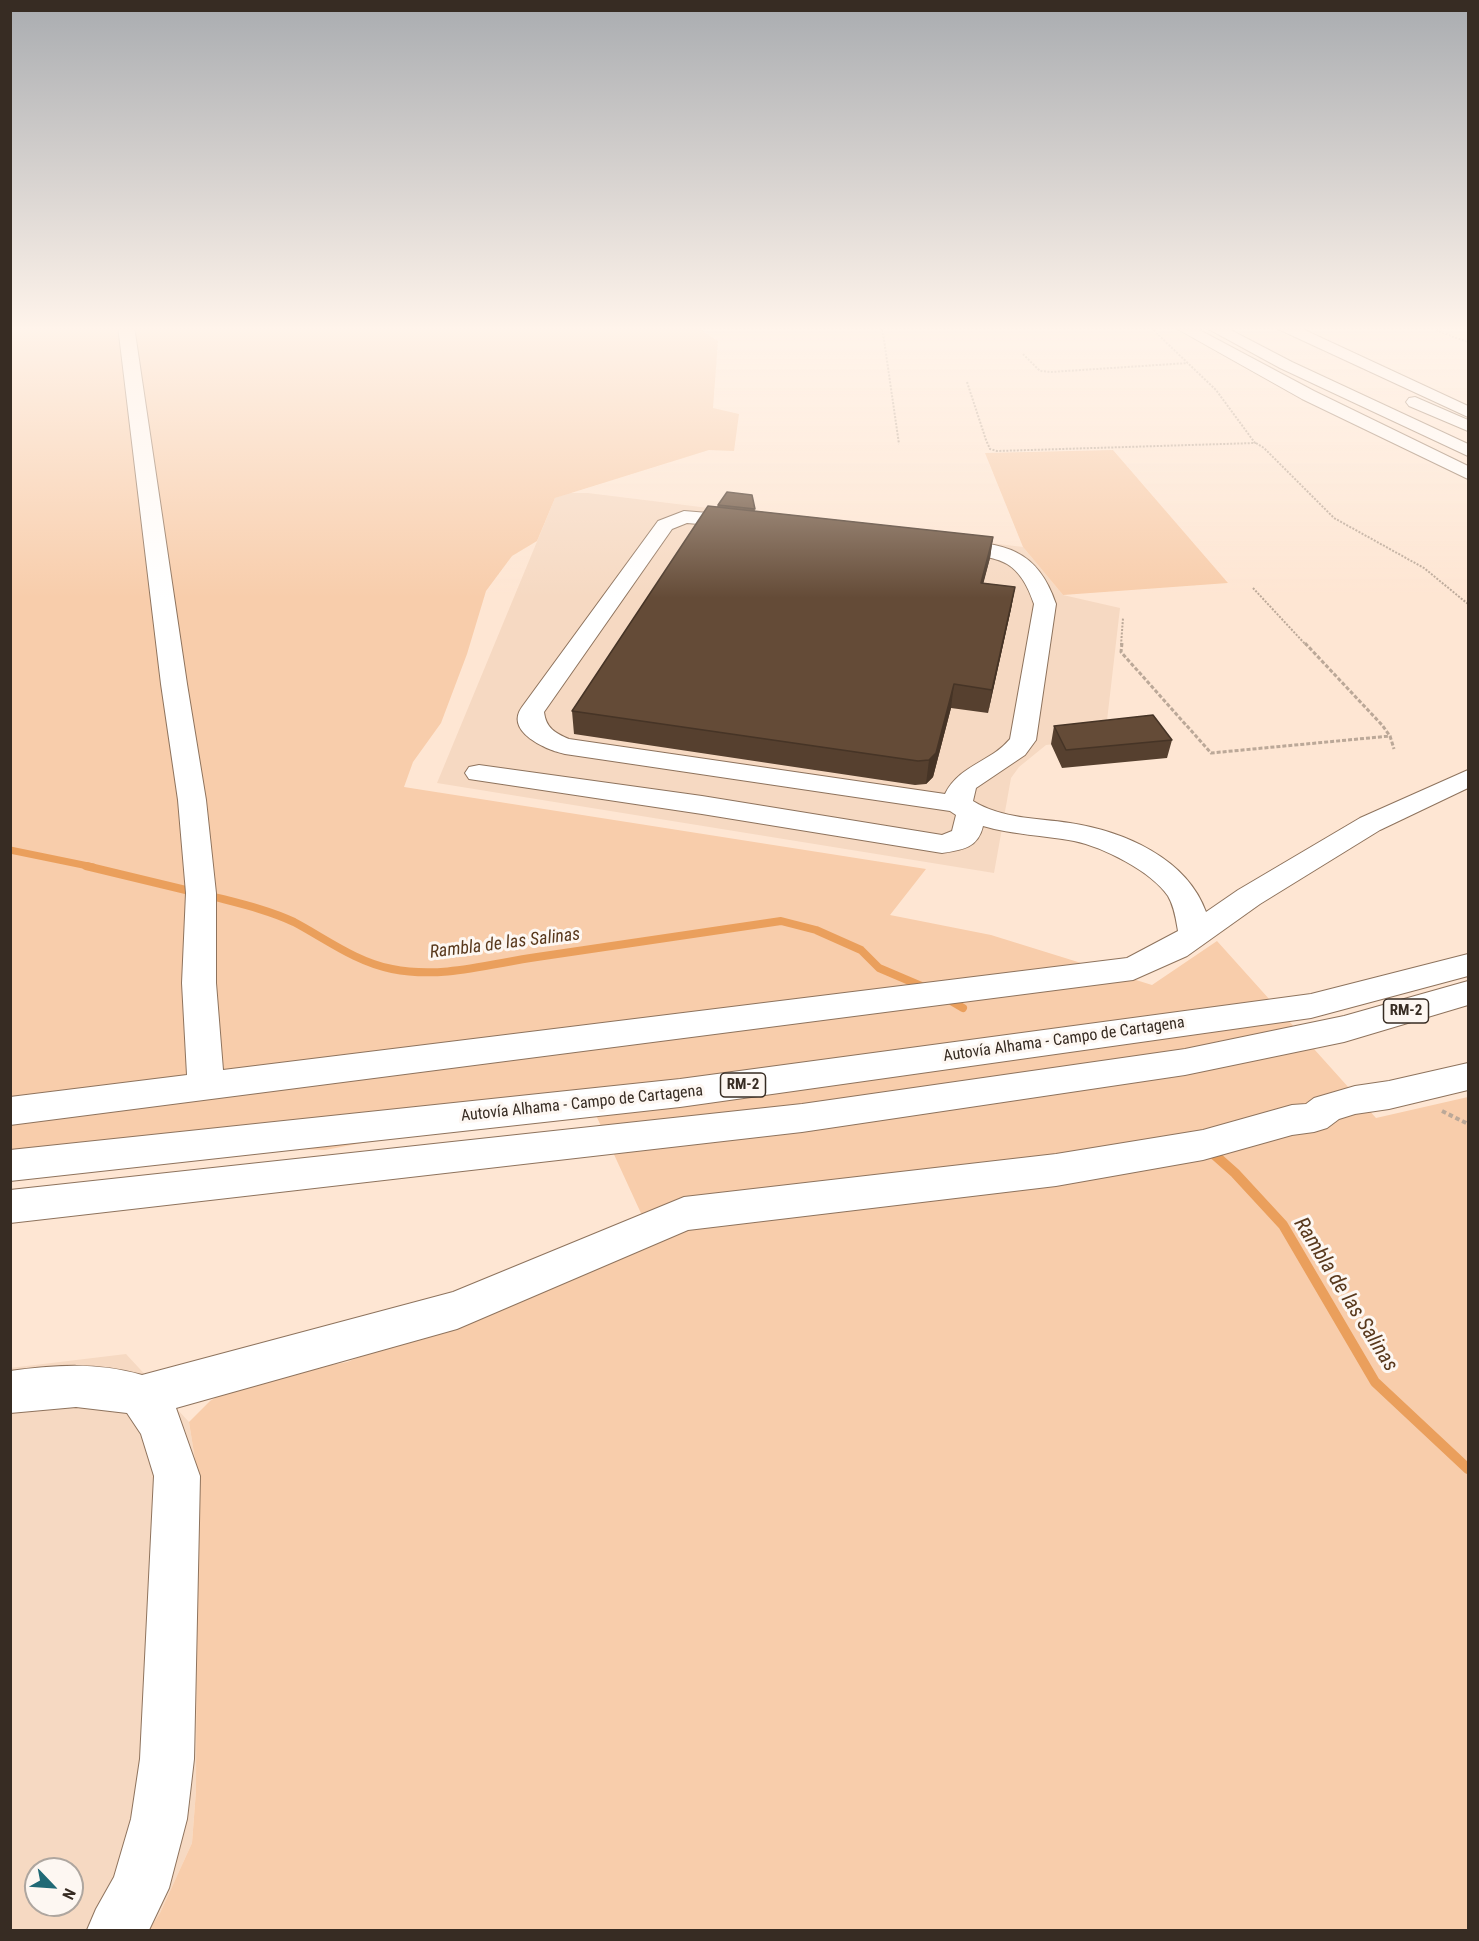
<!DOCTYPE html>
<meta charset="utf-8">
<style>
body{margin:0}
#map{position:relative;width:1479px;height:1941px;overflow:hidden;background:#fee6d3;font-family:"Roboto Condensed",sans-serif}
canvas{display:block}
.frame{position:absolute;inset:0;border:12px solid #372c23;pointer-events:none}
.north{position:absolute;left:24px;top:1857px;width:60px;height:60px;box-sizing:border-box;background:#fdf7f2;border:2px solid #aea69f;border-radius:50%;rotate:115deg;font-size:16px;font-weight:700;line-height:24px;text-align:center;color:#372c23}
.north::after{content:'';display:block;margin:auto;width:21px;height:27px;background:#206975;clip-path:polygon(50% 0,100% 100%,50% 72%,0 100%)}
</style>
<div id="map">
<canvas width="1479" height="1941"></canvas>
<div class="frame"></div>
<div class="north">N</div>
</div>
<script>
const c = document.querySelector('canvas').getContext('2d');
c.lineJoin = 'round';
function paint(path, color) { c.fillStyle = color; c.fill(path, 'evenodd'); }
function strokePath(path, color, width, dash) { c.strokeStyle = color; c.lineWidth = width; c.lineCap = dash ? 'butt' : 'round'; c.setLineDash(dash || []); c.stroke(path); }
function drawText(font, color, halo, rows, align = 'center') {
  c.font = font + ' "Roboto Condensed",sans-serif'; c.lineWidth = 6; c.setLineDash([]); c.textBaseline = 'middle'; c.strokeStyle = halo; c.fillStyle = color; for (const [text, x, y, turn = 0] of rows) {
    c.save(); c.translate(x, y); c.rotate((+turn || 0) * Math.PI / 180); c.textAlign = isNaN(turn) ? turn : align; if (halo) c.strokeText(text, 0, 0); c.fillText(text, 0, 0); c.restore();
  }
}
paint(new Path2D(`
 M567,493h21l435,54 40,48 57,13 -15,130 -59,7 -27,22 -8,11 -17,95 -557,-90 118,-285z
 M126,1354l63,68 8,50 -1,319 -4,52 -32,70 -11,17h-138l-1,-562zM36,1869h36v36h-36z`), '#f6d9c2');
paint(new Path2D(`
 M10,326h685l23,15 -5,67 26,6 -5,37 -25,-1 -154,48 -18,43 -25,15 -26,35 -19,63 -26,69 -28,39 -9,25 522,82 -36,46 101,20 161,50 65,-44 159,177 92,-21v833h-1319l11,-17 32,-70 4,-52 1,-319 -8,-50 21,-21 31,-19 106,-20 277,-111 21,-29 -56,-122 -264,50 -149,-5 -165,18z
 M1113,450l115,133 -165,12 -40,-48 -38,-94z`), '#f8cdab');
strokePath(new Path2D(`
 M10,850l83,17`), '#ea9f5c', 7);
strokePath(new Path2D(`
 M86,866l108,26
 M207,895c30,8 59,14 87,27 32,17 62,40 98,47 50,10 97,-5 145,-12 81,-12 163,-24 244,-36l35,9 45,20 18,18 47,20
 M946,998l17,10`), '#ea9f5c', 8);
strokePath(new Path2D(`
 M1208,1149l27,24 48,52 92,157 93,87`), '#ea9f5c', 10);
const minor = new Path2D(`
 M118,326h16l53,358 19,116 10,93v90l7,87 904,-112 51,-27c-2,-12 -4,-25 -10,-35 -17,-25 -65,-49 -94,-55 -31,-6 -61,-6 -91,-15 -5,22 -21,24 -41,27l-240,-39 -233,-35 -4,-6 4,-6 10,-2 223,31 240,39 10,-4 4,-16 -6,-4 -385,-57c-18,-4 -61,-22 -43,-47l136,-186 26,-10 61,5 7,2 3,4 -3,4 -7,2 -58,-5 -15,6 -128,183c2,16 11,21 25,27l376,55c14,-29 46,-32 65,-55l24,-135c-19,-58 -49,-43 -97,-54l-3,-5 3,-5 8,-1c56,5 91,6 111,65l-20,136 -11,15 -49,33 -3,13c29,18 64,17 97,22 53,8 117,35 136,89l32,-22 122,-72 108,-48v18l-88,42 -120,74 -73,52 -54,24 -1123,145v-28l177,-22 -5,-92 4,-90 -8,-93 -17,-116z
 M1172,326h20l122,65 154,75v13l-166,-80z
 M1275,326h21l172,80v11l-190,-88z
 M1468,1063v27l-79,19 -34,5 -16,5 -12,9 -13,4 -22,3 -89,25 -147,26 -368,44 -231,99 -281,79 24,68 -6,283 -7,60 -18,69 -20,42h-62l9,-21 18,-32 17,-58 9,-60 14,-283 -13,-42 -14,-21 -51,-6 -66,6v-42c46,-6 87,-9 132,4l311,-83 231,-95 372,-43 147,-24 89,-25 14,-1 8,-6 41,-12 34,-5z`);
const highway = new Path2D(`
 M1203,326h20l69,36 176,82v12l-188,-88z
 M1415,397l53,23v11l-59,-25 -3,-4 3,-4z
 M1468,954v22l-157,42 -631,89 -670,74v-31l670,-71 631,-85z
 M1468,981v24l-124,37 -159,33 -383,57 -792,91v-33l792,-86 383,-55 159,-33z`);
strokePath(minor, '#8e735d', 2);
strokePath(highway, '#8e735d', 2);
strokePath(new Path2D(`
 M672,326l4,4
 M882,326l17,118
 M1448,326l-11,5 31,11
 M1023,354l17,17 11,1 137,-9
 M967,382l19,58 4,9 7,2 258,-8 -39,-53 -67,-64
 M1256,443l8,5 70,70 90,50 44,36
 M1253,588l53,57
 M1121,645l2,-27`), '#bba898', 2, [2, 1.5]);
strokePath(new Path2D(`
 M1122,643l-1,9 90,101 179,-17
 M1305,643l77,82 8,11 4,13`), '#bba898', 3, [4, 2]);
strokePath(new Path2D(`
 M1442,1111l26,13`), '#bba898', 4, [4.5, 3]);
paint(minor, '#fff');
paint(highway, '#fff');
paint(new Path2D(`
 M752,495l3,16 238,26 -3,21 -7,25 32,4 -4,22 -23,104 -37,-5 -18,69 -7,7 -11,1 -341,-51 -2,-23 146,-206z
 M1054,726l118,14 -5,18 -105,10 -11,-24z`), '#56402f');
paint(new Path2D(`
 M993,537l-3,21 -12,46 3,-21z
 M1015,587l-4,22 -23,104 4,-23z
 M954,684l-3,24 -18,69 -7,7 3,-24z`), '#463426');
const building = new Path2D(`
 M727,492l25,3 3,14 -37,-4z
 M708,506l285,31 -12,46 34,4 -23,103 -38,-6 -18,69 -7,7 -11,1 -346,-50z
 M1153,715l19,25 -106,10 -12,-24z`);
paint(building, '#644b37');
strokePath(building, '#463426', 1.5);
const sky = c.createLinearGradient(0, 0, 0, 598);
sky.addColorStop(0, '#a9acb0');
sky.addColorStop(0.55, '#fff4eb');
sky.addColorStop(1, '#fff4eb00');
c.fillStyle = sky;
c.fillRect(0, 0, 1479, 598);
for (const [x, y, w] of [
 [1406,1011,45],
 [743,1085,45]
]) { const box = new Path2D(); box.roundRect(x - w / 2, y - 12, w, 24, 4.5); c.fillStyle = '#fdf7f2'; c.fill(box); strokePath(box, '#372c23', 1.5); }
drawText('bold 15px', '#372c23', null, [
 ["RM-2",1406,1011],
 ["RM-2",743,1085]
]);
drawText('16px', '#372c23', '#fdf7f2', [
 ["Autovía Alhama - Campo de Cartagena",1064,1040,-8],
 ["Autovía Alhama - Campo de Cartagena",582,1104,-6]
]);
drawText('italic 18px', '#59391d', '#fdf7f2', [
 ["Rambla de las Salinas",505,944,-7]
]);
drawText('italic 21px', '#59391d', '#fdf7f2', [
 ["Rambla de las Salinas",1345,1295,58]
]);
</script>
